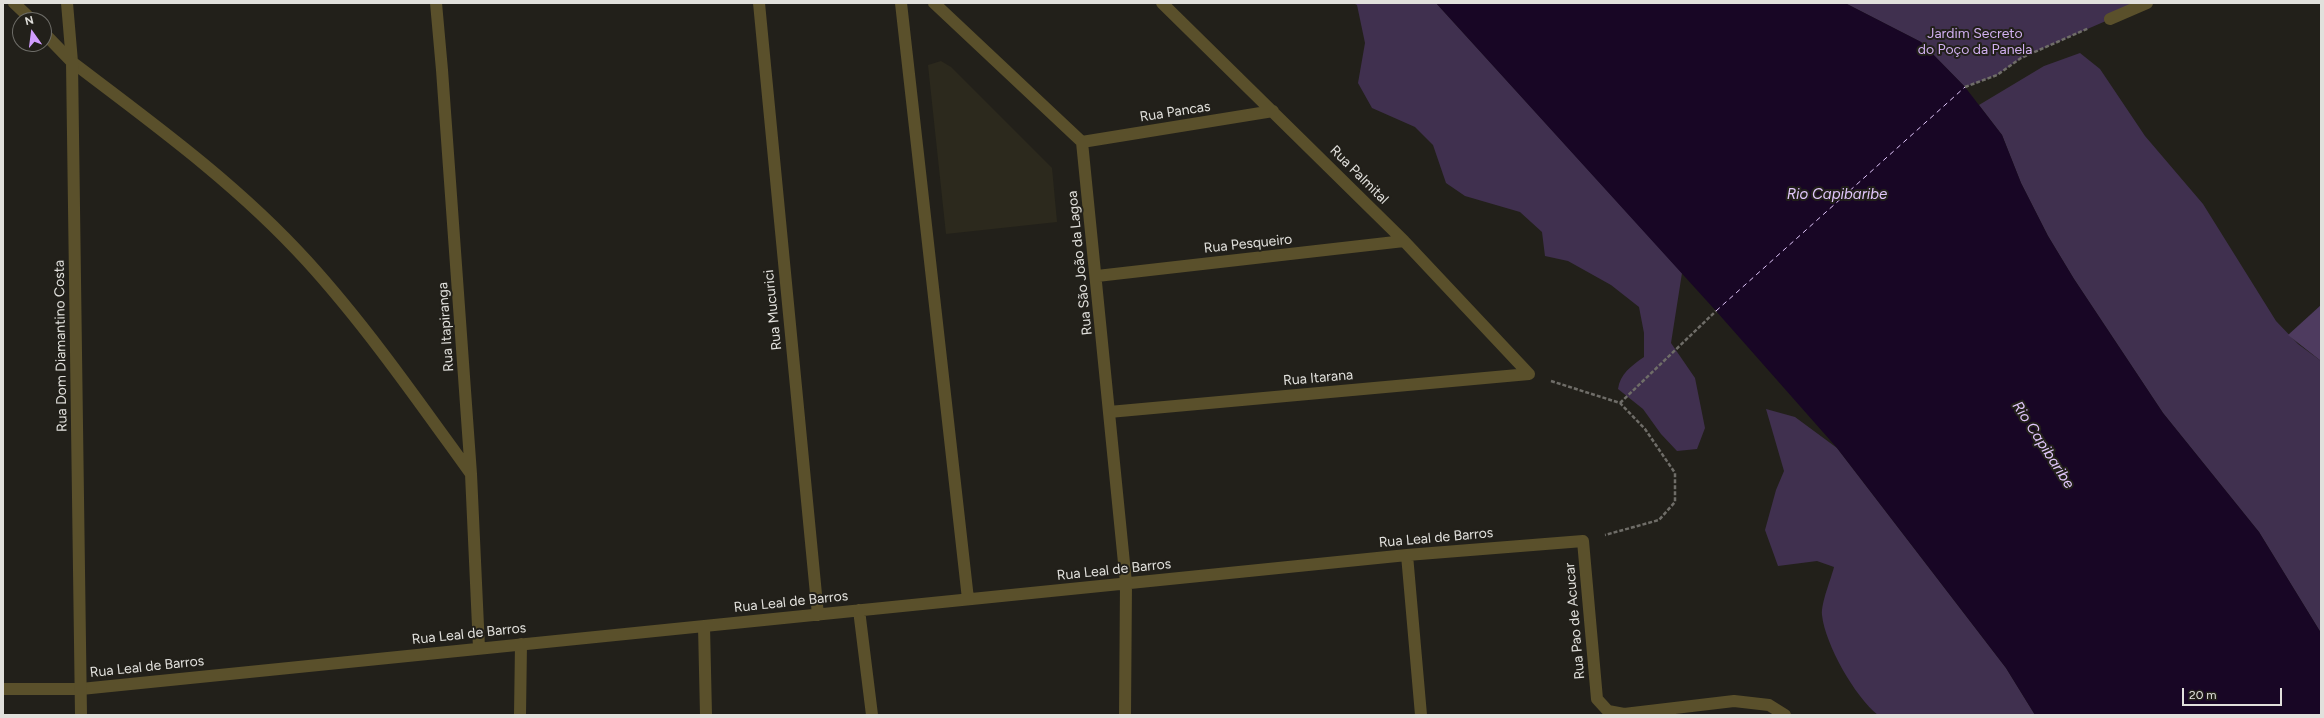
<!DOCTYPE html>
<meta charset="utf-8">
<style>
body{margin:0}
#map{position:relative;width:2324px;height:718px;overflow:hidden;background:#22201a;font-family:Figtree,sans-serif}
canvas{display:block}
.frame{position:absolute;inset:0;border:4px solid #e1e0dc;pointer-events:none}
.north{position:absolute;left:12px;top:12px;width:40px;height:40px;box-sizing:border-box;background:#22201a;border:1px solid #6e6d68;border-radius:50%;rotate:346deg;font-size:11px;font-weight:700;line-height:16px;text-align:center;color:#e1e0dc}
.north::after{content:'';display:block;margin:auto;width:14px;height:18px;background:#d19dfe;clip-path:polygon(50% 0,100% 100%,50% 72%,0 100%)}
.scale{position:absolute;left:2182px;top:688px;width:100px;height:18px;box-sizing:border-box;border:2px solid #e1e0dc;border-top:0;padding-left:5px;font-size:12px;line-height:14px;white-space:nowrap;color:#e1e0dc;-webkit-text-stroke:3px #22201a;paint-order:stroke}
</style>
<div id="map">
<canvas width="2324" height="718"></canvas>
<div class="frame"></div>
<div class="north">N</div>
<div class="scale">20 m</div>
</div>
<script>
const c = document.querySelector('canvas').getContext('2d');
c.lineJoin = 'round';
function paint(path, color) { c.fillStyle = color; c.fill(path, 'evenodd'); }
function strokePath(path, color, width, dash) { c.strokeStyle = color; c.lineWidth = width; c.lineCap = dash ? 'butt' : 'round'; c.setLineDash(dash || []); c.stroke(path); }
function drawText(font, color, halo, rows, align = 'center') {
  c.font = font + ' Figtree,sans-serif'; c.lineWidth = 4; c.setLineDash([]); c.textBaseline = 'middle'; c.strokeStyle = halo; c.fillStyle = color; for (const [text, x, y, turn = 0] of rows) {
    c.save(); c.translate(x, y); c.rotate((+turn || 0) * Math.PI / 180); c.textAlign = isNaN(turn) ? turn : align; if (halo) c.strokeText(text, 0, 0); c.fillText(text, 0, 0); c.restore();
  }
}
paint(new Path2D(`
 M941,61l10,6 101,101 5,54 -111,12 -18,-169z`), '#2c291d');
paint(new Path2D(`
 M1353,3h83l246,270 -11,70 24,35 10,50 -8,21 -20,2 -16,-17 -18,-25 -25,-20c2,-15 13,-23 26,-32v-24l-5,-26 -28,-22 -43,-24 -23,-5 -3,-24 -22,-20 -55,-16 -19,-13 -13,-38 -18,-18 -43,-19 -14,-25 7,-40 -8,-38z
 M1845,3h302l-126,55 -24,17 -32,12 -44,-45z
 M2080,53l20,16 45,67 58,68 73,117 22,23 23,17v272l-62,-101 -96,-119 -89,-134 -26,-43 -27,-53 -19,-48 -23,-30 65,-39z
 M1766,409l29,8 42,31 169,220 29,47h-157c-23,-18 -53,-71 -56,-100 -1,-12 9,-36 12,-48l-17,-6 -39,5 -13,-36 11,-40 8,-19z`), '#40304f');
paint(new Path2D(`
 M2321,305v56l-33,-26z`), '#4e3b5f');
paint(new Path2D(`
 M1436,3h409l76,39 44,45 37,48 19,48 27,53 26,43 89,134 96,119 62,101v82h-286l-29,-47 -169,-220 -121,-137z`), '#180625');
strokePath(new Path2D(`
 M1716,311l249,-224`), '#e1c7fb', 1, [5, 4]);
strokePath(new Path2D(`
 M1965,87l32,-12 24,-17 68,-30
 M1551,381l69,22 25,26 30,44v29l-16,18 -54,15
 M1620,403l96,-92`), '#6f6d68', 2.5, [4, 2]);
strokePath(new Path2D(`
 M67,3l5,59c82,62 166,123 235,199 60,66 112,141 164,213
 M436,3l6,67 29,404 8,174
 M759,3l59,612
 M901,3l67,596
 M934,3l148,139 44,441 -1,132
 M1162,3l242,238 125,133
 M2110,19l37,-16
 M1082,142l191,-31
 M1097,276l307,-35
 M1109,412l420,-38
 M1407,555l14,160
 M859,610l13,105
 M704,626l2,89
 M3,689h78l1326,-134 176,-14 14,158 11,12 16,3 110,-13 35,4 16,10
 M520,715l1,-71`), '#5a502b', 12);
strokePath(new Path2D(`
 M14,3l18,17
 M44,33l28,29 9,653`), '#5a502b', 12);
drawText('14px', '#d0afef', '#22201a', [
 ["Jardim Secreto",1975,34],
 ["do Poço da Panela",1975,50]
]);
drawText('14px', '#e1e0dc', '#22201a', [
 ["Rua Pancas",1175,112,-9],
 ["Rua Palmital",1359,175,45],
 ["Rua Pesqueiro",1248,244,-6],
 ["Rua São João da Lagoa",1080,263,-96],
 ["Rua Mucurici",773,310,-96],
 ["Rua Itapiranga",446,327,-94],
 ["Rua Dom Diamantino Costa",61,346,-91],
 ["Rua Itarana",1318,378,-5],
 ["Rua Leal de Barros",1436,538,-5],
 ["Rua Leal de Barros",1114,570,-6],
 ["Rua Leal de Barros",791,602,-6],
 ["Rua Pao de Acucar",1575,621,-95],
 ["Rua Leal de Barros",469,634,-6],
 ["Rua Leal de Barros",147,667,-6]
]);
drawText('italic 15px', '#e1c7fb', '#22201a', [
 ["Rio Capibaribe",1837,195],
 ["Rio Capibaribe",2043,445,57]
]);
</script>
